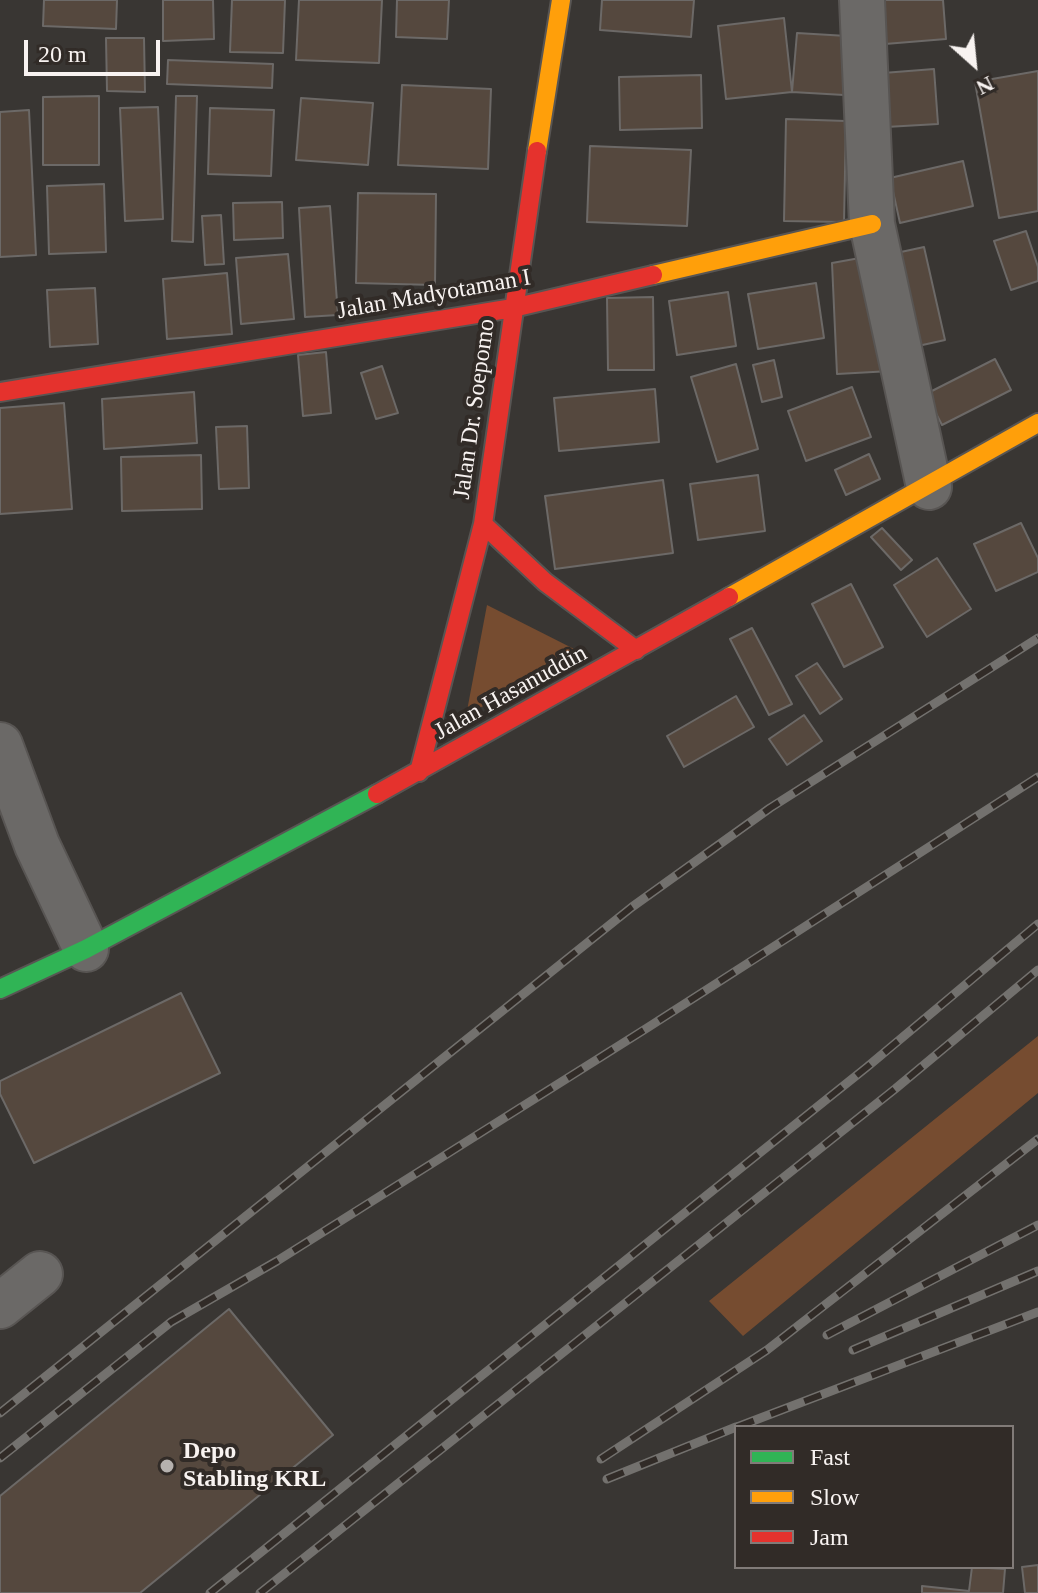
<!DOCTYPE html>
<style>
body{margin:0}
#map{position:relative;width:1038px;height:1593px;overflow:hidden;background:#393633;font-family:"Times New Roman",serif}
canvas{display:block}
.legend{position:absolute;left:734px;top:1425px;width:280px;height:144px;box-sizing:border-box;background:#312b27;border:2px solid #817b78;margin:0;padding:10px 14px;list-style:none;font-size:24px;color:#f8f3f1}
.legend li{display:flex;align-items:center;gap:16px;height:40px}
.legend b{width:40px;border:2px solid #817b78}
.north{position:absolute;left:934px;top:24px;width:80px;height:80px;-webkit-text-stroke:6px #312b27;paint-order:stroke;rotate:153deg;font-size:22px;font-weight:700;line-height:32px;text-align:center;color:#f8f3f1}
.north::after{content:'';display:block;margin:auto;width:28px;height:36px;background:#f8f3f1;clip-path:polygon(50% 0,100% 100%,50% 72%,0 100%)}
.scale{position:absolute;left:24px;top:40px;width:136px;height:36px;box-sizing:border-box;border:4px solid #f8f3f1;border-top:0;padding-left:10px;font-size:24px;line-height:28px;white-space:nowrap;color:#f8f3f1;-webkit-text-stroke:6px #312b27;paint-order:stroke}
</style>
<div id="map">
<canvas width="1038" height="1593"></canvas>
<ul class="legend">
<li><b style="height:10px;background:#30b455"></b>Fast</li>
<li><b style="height:10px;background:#ff9f0a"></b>Slow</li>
<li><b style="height:10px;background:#e5322d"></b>Jam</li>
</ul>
<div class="north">N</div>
<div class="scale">20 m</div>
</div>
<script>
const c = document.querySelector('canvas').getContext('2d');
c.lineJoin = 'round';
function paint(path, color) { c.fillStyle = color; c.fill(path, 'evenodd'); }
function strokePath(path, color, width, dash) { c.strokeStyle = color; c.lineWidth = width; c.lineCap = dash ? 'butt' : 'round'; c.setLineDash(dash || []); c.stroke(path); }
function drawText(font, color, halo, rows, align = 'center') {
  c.font = font + ' "Times New Roman",serif'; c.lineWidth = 8; c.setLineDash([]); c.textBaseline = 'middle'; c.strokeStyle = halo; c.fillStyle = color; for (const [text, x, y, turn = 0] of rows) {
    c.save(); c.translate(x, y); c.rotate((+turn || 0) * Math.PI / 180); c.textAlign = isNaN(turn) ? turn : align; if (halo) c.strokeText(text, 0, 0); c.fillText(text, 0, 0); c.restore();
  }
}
paint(new Path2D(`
 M487,605l91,46 -112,65z
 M1038,1036v57l-295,243 -34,-35z`), '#764c30');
const building = new Path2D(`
 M44,0h73l-1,29 -73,-3z
 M163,0h50l1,39 -51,2z
 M232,0h53l-2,53 -53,-1z
 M299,0h83l-3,63 -83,-3z
 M397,0h52l-2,39 -51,-2z
 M602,0h92l-3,37 -91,-7z
 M882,0h61l3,39 -61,5z
 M784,18l8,74 -66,7 -8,-73z
 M797,33l50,3 -3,59 -52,-3z
 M106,38h38l1,54 -38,-1z
 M168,60l105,4 -1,24 -105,-4z
 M934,69l4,55 -52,3 -3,-54z
 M1038,71v140l-39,7 -24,-136z
 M701,75l1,53 -82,2 -1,-53z
 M402,85l89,4 -3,80 -90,-4z
 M99,96v69h-56v-68z
 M176,96h21l-4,146 -21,-1z
 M301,98l72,5 -5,62 -72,-5z
 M158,107l5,112 -38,2 -5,-113z
 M210,108l64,2 -3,66 -63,-2z
 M29,110l7,145 -36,2v-145z
 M786,119l60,2 -2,101 -60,-1z
 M590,146l101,4 -4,76 -100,-4z
 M963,161l10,45 -73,17 -10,-45z
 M104,184l2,68 -57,2 -2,-68z
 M358,193l78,1 -1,91 -79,-2z
 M282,202l1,36 -49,2 -1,-37z
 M330,206l8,109 -33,2 -6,-109z
 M221,215l3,49 -19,1 -3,-49z
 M1026,231l12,36v14l-27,9 -17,-49z
 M924,247l21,93 -36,8 -22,-93z
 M288,254l6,65 -53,5 -5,-66z
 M871,256l20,115 -54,3 -5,-111z
 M227,273l5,61 -65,5 -4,-60z
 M816,283l8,55 -66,11 -10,-55z
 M95,288l3,56 -48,3 -3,-57z
 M728,292l8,54 -59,9 -8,-54z
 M653,297l1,73h-46l-1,-72z
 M326,352l5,61 -28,3 -5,-61z
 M995,359l16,31 -69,35 -16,-31z
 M774,360l8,37 -20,5 -9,-37z
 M736,364l22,85 -41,13 -26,-85z
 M382,366l16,47 -22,6 -15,-46z
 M852,387l19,50 -65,24 -18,-50z
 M655,389l4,53 -100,9 -5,-53z
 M194,392l3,51 -93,6 -2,-50z
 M64,403l8,106 -72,5v-106z
 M247,426l2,62 -30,1 -3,-62z
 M869,454l11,25 -34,16 -11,-25z
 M201,455l1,54 -80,2 -1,-54z
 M758,475l7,56 -67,9 -8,-56z
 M663,480l10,73 -118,16 -10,-73z
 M1021,523l17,35v14l-42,19 -22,-47z
 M882,528l30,32 -11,10 -30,-33z
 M937,558l34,51 -44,28 -33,-52z
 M851,584l32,63 -39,20 -32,-63z
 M752,628l40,76 -23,11 -39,-76z
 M817,663l25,36 -22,15 -24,-38z
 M736,696l18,31 -70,40 -17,-31z
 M804,715l18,26 -35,24 -18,-26z
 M181,993l39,80 -186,90 -34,-69v-13z
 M229,1309l104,126 -193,158h-140v-97z
 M1038,1565v28h-13l-3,-26z
 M972,1567l33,2 -2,24h-81v-7l47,5z`);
paint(building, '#55483e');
strokePath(building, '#6c6967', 2);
const street = new Path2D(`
 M862,0l10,224 57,263
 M0,745l37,100 49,104
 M0,1306l40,-32`);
const fast = new Path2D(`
 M0,989l86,-40 291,-155`);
const slow = new Path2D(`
 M537,151l24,-151
 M653,275l219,-51
 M729,597l309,-174`);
const jam = new Path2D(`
 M0,392l513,-84 140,-33
 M483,524l62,58 91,68
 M419,772l64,-248 54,-373
 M377,794l352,-197`);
strokePath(street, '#585553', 48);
strokePath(fast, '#585553', 22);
strokePath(slow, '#585553', 22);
strokePath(jam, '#585553', 22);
strokePath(street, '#6b6967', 44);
strokePath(fast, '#30b455', 18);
strokePath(slow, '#ff9f0a', 18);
strokePath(jam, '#e5322d', 18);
const rail = new Path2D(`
 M827,1335l211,-110
 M853,1350l185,-79
 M0,1413l632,-506 138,-99 268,-170
 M737,1427l301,-115
 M0,1458l171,-136 106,-61 370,-233 391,-251
 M601,1459l166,-109 271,-211
 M607,1479l129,-52
 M210,1593l657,-526 171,-143
 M260,1593l635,-504 143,-119`);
strokePath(rail, '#73716e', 9);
strokePath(rail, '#312b27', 6, [18]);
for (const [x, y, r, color] of [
 [167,1466,8,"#b5b1ae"]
]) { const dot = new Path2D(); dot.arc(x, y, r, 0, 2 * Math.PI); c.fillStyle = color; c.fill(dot); strokePath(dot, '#312b27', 3); }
drawText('24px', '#f8f3f1', '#312b27', [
 ["Jalan Madyotaman I",434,295,-10],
 ["Jalan Dr. Soepomo",475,409,-82],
 ["Jalan Hasanuddin",511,693,-29]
]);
drawText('bold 24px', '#f8f3f1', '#312b27', [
 ["Depo",183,1452],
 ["Stabling KRL",183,1480]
], 'left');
</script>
